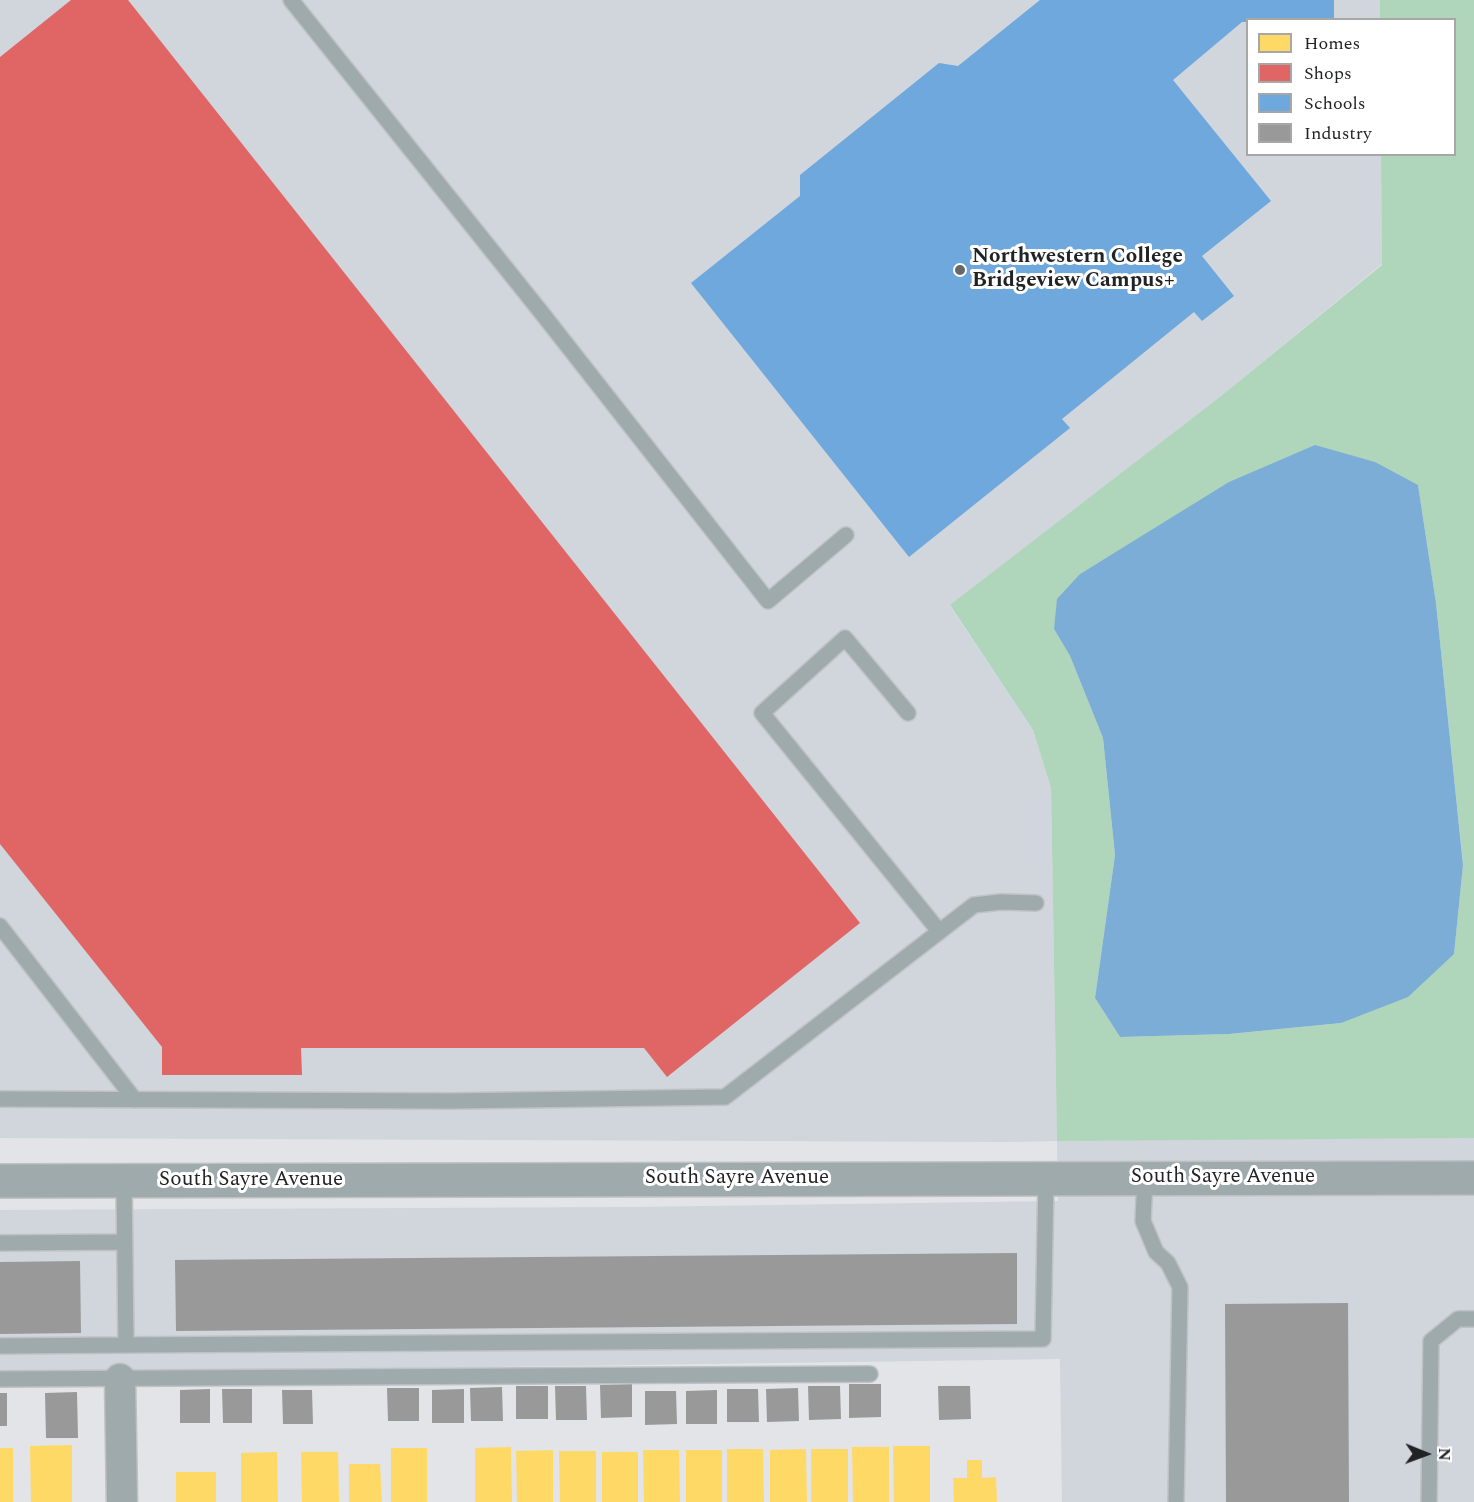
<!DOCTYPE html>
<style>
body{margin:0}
#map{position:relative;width:1474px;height:1502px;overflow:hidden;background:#e2e4e7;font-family:Spectral,serif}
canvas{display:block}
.legend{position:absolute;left:1246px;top:18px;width:210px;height:138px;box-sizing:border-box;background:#fff;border:2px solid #a7a7a8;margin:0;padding:8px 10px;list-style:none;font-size:18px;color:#222325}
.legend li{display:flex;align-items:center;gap:12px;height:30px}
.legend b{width:30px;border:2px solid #a7a7a8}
.north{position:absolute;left:1396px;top:1424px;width:60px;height:60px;-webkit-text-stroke:4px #fff;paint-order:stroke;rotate:91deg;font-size:16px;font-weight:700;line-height:24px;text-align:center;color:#222325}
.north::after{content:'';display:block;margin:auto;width:21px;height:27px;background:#222325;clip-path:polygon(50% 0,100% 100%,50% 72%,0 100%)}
</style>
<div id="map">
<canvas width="1474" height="1502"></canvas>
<ul class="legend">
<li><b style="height:16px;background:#ffd966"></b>Homes</li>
<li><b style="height:16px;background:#e06666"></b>Shops</li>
<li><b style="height:16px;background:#6fa8dc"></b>Schools</li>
<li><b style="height:16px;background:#999"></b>Industry</li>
</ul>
<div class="north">N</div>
</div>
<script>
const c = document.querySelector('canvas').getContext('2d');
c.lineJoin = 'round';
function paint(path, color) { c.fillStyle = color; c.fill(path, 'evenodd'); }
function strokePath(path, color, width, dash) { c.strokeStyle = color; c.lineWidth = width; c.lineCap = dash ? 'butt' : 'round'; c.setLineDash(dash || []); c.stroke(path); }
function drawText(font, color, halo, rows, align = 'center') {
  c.font = font + ' Spectral,serif'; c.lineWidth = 6; c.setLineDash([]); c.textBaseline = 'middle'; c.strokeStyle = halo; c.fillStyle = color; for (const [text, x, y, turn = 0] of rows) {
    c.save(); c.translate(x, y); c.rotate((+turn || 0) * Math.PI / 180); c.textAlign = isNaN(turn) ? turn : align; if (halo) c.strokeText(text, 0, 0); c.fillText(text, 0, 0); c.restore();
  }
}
paint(new Path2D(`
 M0,0h1380v19l-132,1v134l133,1 1,109 -161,132 -271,210 83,124 18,58 6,352 417,-2v364h-412l-2,-143 -1060,15v-164l635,-3 423,-6 -1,-60 -49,1 -1008,-4z`), '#d1d5dc');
paint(new Path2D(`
 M1380,0h94v1138l-417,3 -6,-353 -18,-58 -83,-125 271,-209 161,-131 -1,-110 73,-1v-134l-74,-1zM1418,485l18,118 27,261 -9,90 -113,69 -112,11 -109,3 -25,-39 20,-143 -12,-117 -33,-82 -16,-27 26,-55 66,-40z`), '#afd6bb');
paint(new Path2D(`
 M1315,445l60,17 43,23 18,118 27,262 -9,89 -46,43 -67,26 -112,11 -109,3 -25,-39 20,-143 -12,-117 -33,-82 -16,-27 3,-30 23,-25 149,-92z`), '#7cadd6');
paint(new Path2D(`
 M72,1445v57h-41l-1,-56z
 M893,1446h37v56h-36z
 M511,1447l1,55h-37v-54z
 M852,1447h37v55h-36z
 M0,1448h13v54h-13z
 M391,1448h36v54h-36z
 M727,1449h36l1,53h-37z
 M806,1449l1,53h-37v-52z
 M811,1449h37v53h-37z
 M553,1450v52h-36l-1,-51z
 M643,1450h36l1,52h-36z
 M686,1450h36v52h-36z
 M559,1451h37v51h-36z
 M277,1452l1,50h-37v-49z
 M301,1452h37l1,50h-37z
 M602,1452h36v50h-36z
 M967,1460h15v18l14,-1 1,25h-43l-1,-24h14z
 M349,1464h31l2,38h-33z
 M176,1472h40v30h-40z`), '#ffd966');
paint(new Path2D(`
 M71,0h57l732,923 -193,154 -23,-29h-343l1,27h-140v-28l-162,-203v-787z`), '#e06666');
paint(new Path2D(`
 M1040,0h294v20h-86v2h-6l-69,58 98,121 -69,55 32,40 -32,25 -8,-9 -132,107 8,9 -161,129 -218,-274 109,-87v-21l139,-112 19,3z`), '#6fa8dc');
paint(new Path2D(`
 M1017,1253v71l-841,7 -1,-71z
 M80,1261l1,72 -81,1v-72z
 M1348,1303l1,199h-123l-1,-198z
 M632,1384v33l-31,1 -1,-33z
 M849,1384h32v33l-32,1z
 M516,1386h32v33h-32z
 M555,1386h31l1,34h-31z
 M808,1386h32l1,33 -32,1z
 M938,1386h32l1,33 -32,1z
 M502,1387l1,34h-32l-1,-33z
 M387,1388h32v33h-31z
 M798,1388l1,33 -32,1 -1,-33z
 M210,1389v34h-30v-33z
 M222,1389h30v34h-29z
 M464,1389v34h-32v-33z
 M727,1389h31l1,33h-32z
 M282,1390h30l1,34h-30z
 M717,1390v34h-31v-33z
 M645,1391h31l1,33 -32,1z
 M77,1392l1,46h-32l-1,-45z
 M0,1393h7v33h-7z`), '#999');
const service = new Path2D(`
 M291,0l250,312 227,289 78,-66
 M908,713l-63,-75 -83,75 177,218
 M0,926l135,174
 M0,1099l452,2 273,-4 249,-192 27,-3 35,1
 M1145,1178l-2,43 13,31 12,11 12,24 -4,215
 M124,1181l2,164 917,-6 3,-161
 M0,1243l125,-1
 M0,1346l126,-1
 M0,1379l870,-5
 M1429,1502l2,-161 27,-22h16`);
const minor = new Path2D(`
 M120,1379l2,123`);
const tertiary = new Path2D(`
 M0,1181l1474,-3`);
strokePath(service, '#c0c1c3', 18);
strokePath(minor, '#c0c1c3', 33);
strokePath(tertiary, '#c0c1c3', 36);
strokePath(service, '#9eaaac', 15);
strokePath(minor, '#9eaaac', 30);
strokePath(tertiary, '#9eaaac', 33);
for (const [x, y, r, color] of [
 [960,270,6,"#656769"]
]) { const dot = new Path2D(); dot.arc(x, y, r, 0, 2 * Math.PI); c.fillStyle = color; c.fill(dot); strokePath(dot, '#fff', 2); }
drawText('bold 21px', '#222325', '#fff', [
 ["Northwestern College",972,258],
 ["Bridgeview Campus+",972,282]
], 'left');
drawText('21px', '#222325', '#fff', [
 ["South Sayre Avenue",1223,1178],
 ["South Sayre Avenue",737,1179],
 ["South Sayre Avenue",251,1181]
]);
</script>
